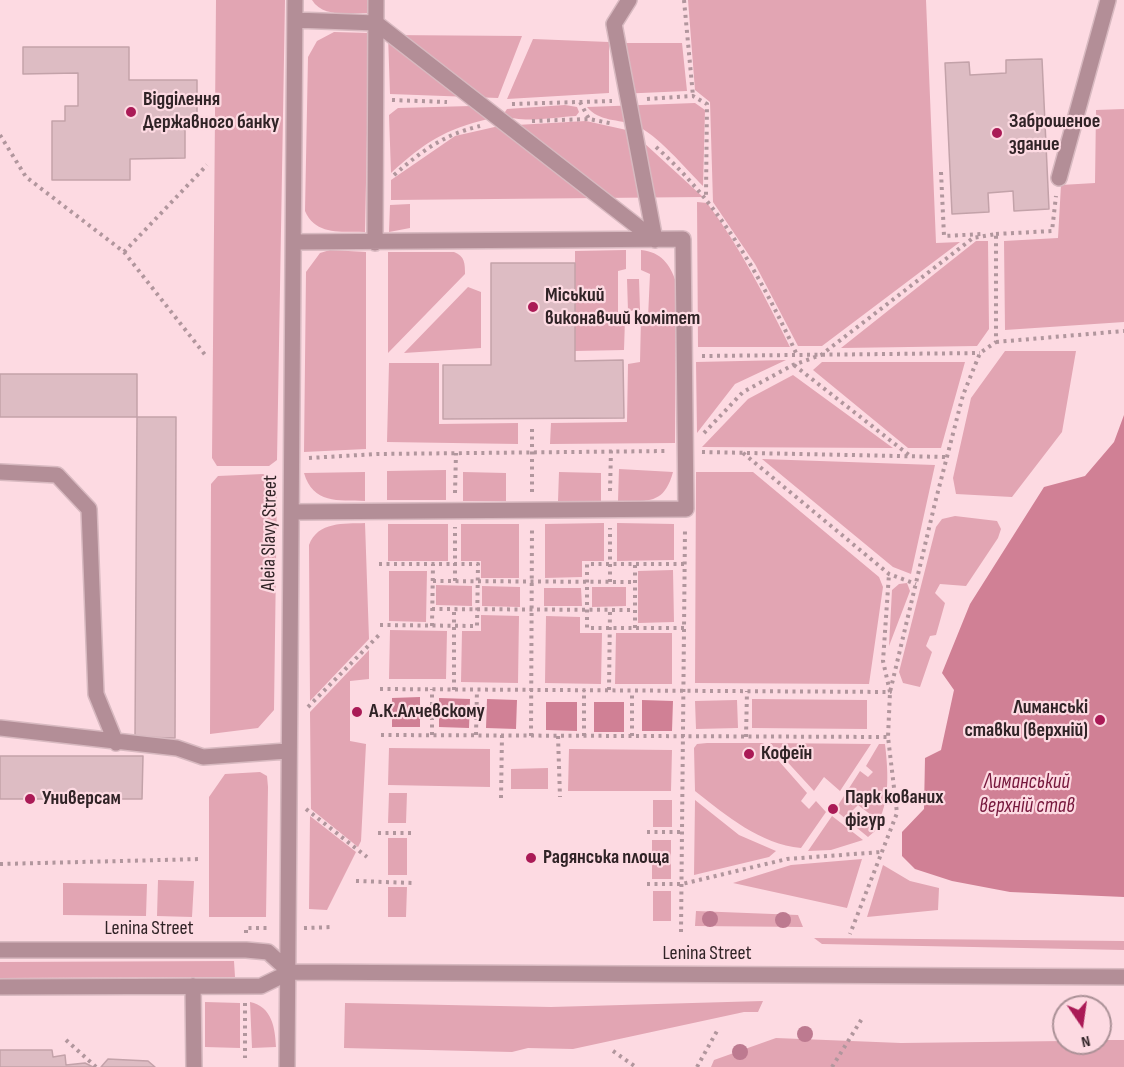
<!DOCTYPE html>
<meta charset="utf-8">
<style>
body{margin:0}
#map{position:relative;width:1124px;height:1067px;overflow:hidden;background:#fddae2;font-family:"Sofia Sans Condensed",sans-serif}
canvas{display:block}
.north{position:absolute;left:1052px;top:995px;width:60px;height:60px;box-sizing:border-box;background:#fddae2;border:2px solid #ab9197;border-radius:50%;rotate:167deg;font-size:16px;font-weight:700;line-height:24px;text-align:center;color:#302326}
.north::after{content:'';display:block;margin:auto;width:21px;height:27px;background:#aa1a56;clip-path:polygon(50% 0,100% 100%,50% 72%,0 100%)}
</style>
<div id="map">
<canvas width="1124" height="1067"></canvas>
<div class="north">N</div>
</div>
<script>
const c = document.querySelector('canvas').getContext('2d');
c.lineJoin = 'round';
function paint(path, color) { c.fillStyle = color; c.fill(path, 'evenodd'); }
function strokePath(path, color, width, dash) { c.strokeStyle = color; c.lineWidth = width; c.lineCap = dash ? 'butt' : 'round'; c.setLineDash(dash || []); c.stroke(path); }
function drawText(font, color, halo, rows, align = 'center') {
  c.font = font + ' "Sofia Sans Condensed",sans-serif'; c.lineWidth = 4.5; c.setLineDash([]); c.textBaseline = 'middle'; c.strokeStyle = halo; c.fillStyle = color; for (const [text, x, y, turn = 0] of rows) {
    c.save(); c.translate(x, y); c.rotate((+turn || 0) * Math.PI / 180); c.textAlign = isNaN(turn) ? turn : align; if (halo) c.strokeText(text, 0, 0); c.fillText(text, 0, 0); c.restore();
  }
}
paint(new Path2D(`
 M216,0h69l-8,460 -8,6h-52l-5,-8z
 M312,0h56v13c-18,0 -45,5 -56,-13z
 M688,0h238l10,243 24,-1 -138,104h-24l-43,-82 -42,-62 -3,-100 -15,-12z
 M334,32l35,1 -4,199c-24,-1 -49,4 -60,-21l3,-154 9,-16z
 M388,35l134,1 -24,62 -108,-4z
 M533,39l76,3v51l-102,6z
 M620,43h62l5,48 -69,3z
 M695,103l10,7 -2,76c-18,-18 -46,-52 -68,-61 -16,-6 -36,-3 -48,-18z
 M565,105l12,2 2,5 -3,4c-21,1 -54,8 -73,-1l4,-6z
 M471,106l17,13c-43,10 -64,24 -97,54l-2,-58 9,-7z
 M1124,109v213l-119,8 -1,-89 54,-3 3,-53 34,-2 1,-73z
 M586,121l45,10 72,66 -312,3v-20l64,-44 44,-10z
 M697,202l10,1c34,45 58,94 83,144h-92z
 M410,204v24l-21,4 1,-27z
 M976,241h12l1,88 -12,17 -136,2z
 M330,250l36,2v197l-62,3 2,-180 14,-19z
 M626,250v19l-8,2v47l7,1 -1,31 -49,1v-100z
 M641,250c20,2 29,14 35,32l-1,161 -125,1 1,-21 76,-1 1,-58 12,-2 1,-44h7l2,-44 -9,-4z
 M388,252h66c11,4 11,12 11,22l-77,79z
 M627,279h12l1,31 -12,1z
 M468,287l13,5v56l-77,5z
 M1005,351h71l-14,81 -50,65 -56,-3 -3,-16 18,-80z
 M786,360l-51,24 -38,49 -1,-71z
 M822,362h143l-24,86h-33l-95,-78z
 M389,363h50v61l79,-1v21l-131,-2z
 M793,375l100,73 -191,-1 46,-48z
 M762,459l173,6 -24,109 -18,-7z
 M619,469l54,3c-9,33 -25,29 -55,29z
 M446,470v30h-59v-29z
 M365,472v29c-27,-1 -52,3 -61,-28z
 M463,472l43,1v28h-43z
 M559,472l42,1v28h-43z
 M696,472h57l126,105 4,10 -14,97 -174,-1z
 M263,474l11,5 3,10 -3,221 -16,18 -48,6 1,-250 7,-8z
 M955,516l42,5 4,8 -3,9 -32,48 -26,-2 -5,9 10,10 -9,32 -6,1 -4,10 6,6 -12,35 -17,-4 -4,-11 37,-145 6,-8z
 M365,523l4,116 -59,62 -1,-156c9,-24 35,-21 56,-22z
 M604,523v38h-22v16l-37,1v-54z
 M617,523l57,1v36l-57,1z
 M388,524h60v37h-60z
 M461,524h58v54h-38v-17h-20z
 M673,570l1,52 -36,1v-52z
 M389,571h38l-1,51 -37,-1z
 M907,583l3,8 -21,55 3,-56 7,-6z
 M436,585l36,1v20l-36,-1z
 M482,586l38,1v20l-38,-1z
 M592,587h34v19l-34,1z
 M544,588h37l1,18h-38z
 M481,615l38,1 -1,67 -57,-1 1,-51h19z
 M546,616l34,1v16h22l-1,51 -56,-1z
 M390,630l57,1 -1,48h-57z
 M616,633h56v51h-57z
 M369,650v29l-19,2v60l16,3 -5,97 -3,6 -47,-38 -1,-97z
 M752,699l115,1v29l-115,-1z
 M737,700l1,28 -42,1 -1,-28z
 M707,743h56l44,50 -6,8 8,8 7,-8 10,11 -25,36c-41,-4 -74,-32 -106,-57l-1,-43 3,-4z
 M770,743l101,1 -31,47 -16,-14 -10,14z
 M879,744h6c3,26 5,53 -6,77l-21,-16 -6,6 25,14 -2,6 -7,6 -33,-27 25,-39 8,6 5,-5 -7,-6z
 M389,748l101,1v38l-102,-2z
 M569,749l103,1 -1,41h-103z
 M548,768v21h-37v-20z
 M260,772l7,4 1,11 -2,130h-57v-120l16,-23z
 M389,793h18l-1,30h-18z
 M653,800h19v27h-19z
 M695,800l44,35 37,16 -7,6 -75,18z
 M310,816l46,36 -29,58 -18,-1z
 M832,816l31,24 -32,10 -23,1z
 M388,838h19v37h-19z
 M652,840h19v39h-19z
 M862,859l-15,49 -114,-25 58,-18z
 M883,865l27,16 29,7 -1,22 -71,7z
 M158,880l36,1 -2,36 -35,-1z
 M63,883l84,1 -1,32 -83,-1z
 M388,887h19l-1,30h-18z
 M653,891h18v30h-18z
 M696,911l102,4 5,12 -108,-1z
 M814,938l310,3v9l-302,-6z
 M234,961l1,16 -235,1v-16z
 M763,1001l-5,11h-14l-171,37 -45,-1 -16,4 -168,-4 1,-45 206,4z
 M205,1002l35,1v45l-35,-1z
 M250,1002c22,5 25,25 26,45l-24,1z
 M776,1038l125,5 163,-2v2h36v-3h24v27h-413l3,-7z`), '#e2a5b3');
paint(new Path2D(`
 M1124,415v482l-114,-5 -58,-11 -37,-12 -13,-13v-24l22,-23 1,-51 16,-8 13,-60 -12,-17 28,-69 74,-117 41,-11 29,-34z
 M420,697v30h-28v-29z
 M439,698l31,1 -1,29 -30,-1z
 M487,699l30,1 -1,29 -30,-1z
 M642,700l31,1 -1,30h-30z
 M546,702h31v29l-31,-1z
 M594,702h30v30h-30z`), '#d08095');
const building = new Path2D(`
 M23,47h106v33h68v38h-12v40l-55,1v21h-78v-59h13v-15h13v-33l-55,1z
 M1042,59l7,150 -35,2 -1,-20 -25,2 1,19 -37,2 -7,-151 24,-1 1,13 36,-2v-13z
 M491,263h84v98l48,-1 1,58 -181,1v-54h48z
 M0,374h137v43h-137z
 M137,417h39l-1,321 -40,-1z
 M0,756h143l-1,43h-142z
 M0,1050h52l1,7 12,-2 1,10 19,-2 8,4h-93z
 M108,1059l40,2 7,6h-54z`);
paint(building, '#ddbcc3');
strokePath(building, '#c3a2a9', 1.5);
const minor = new Path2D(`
 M295,20l81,3 279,217 -41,-216 15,-24
 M1059,178l49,-178
 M375,243l1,-243
 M0,472l57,3 32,34 7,185 20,49
 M292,512l394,-3 -3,-270 -389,3
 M0,728l177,20 26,9 84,-6
 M0,950h246l22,2 22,20
 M193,986l1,81
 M0,987l261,-1 29,-14 834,5
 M287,1067l8,-1067`);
strokePath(minor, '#d8b9c0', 18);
strokePath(new Path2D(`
 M684,0l9,96
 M647,99l46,-3 14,8 -1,92
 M392,100l55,2
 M580,102l9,17
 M512,104l100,-3
 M532,121l57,-2 25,5
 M0,135l26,42 98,75 82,104
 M656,147c65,58 105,130 141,208
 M941,172l3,64 38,-2
 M394,175c29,-25 49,-40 86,-49
 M996,234l56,-3 4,-35
 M124,252l83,-87
 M996,342l128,-11
 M702,356l278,-3
 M794,365l115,90
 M704,433l39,-41 50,-27 28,-10 152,-117 23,-4v108l-16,11 -17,42 -28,108 -45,189 -2,45 9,76 -47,121
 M702,452l245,5
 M743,453l146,121 27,10
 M309,458l68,-4 291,-3
 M610,491l1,-41
 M532,492v-63
 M455,493l1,-40
 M379,564h99l-1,62 -98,-1
 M433,581l202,1
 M455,581v-54
 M610,582v-54
 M432,609l202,1
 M432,626l1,-62
 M635,628v-64
 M684,628h-97v-64h97
 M380,689l510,3 -7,-31 6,-87
 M454,690v-81
 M609,690l1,-80
 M308,707l71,-72
 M381,735l507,2
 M432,735v-46
 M476,735l1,-45
 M531,736l1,-210
 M558,736l2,61
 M584,736v-46
 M632,736v-45
 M746,737l1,-46
 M501,798l1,-63
 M306,809l61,48
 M647,832h35
 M378,833h37
 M0,864l201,-5
 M356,881l58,2
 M647,884h35l105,-25 94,-7
 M304,928l29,-1
 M681,932l4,-404
 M246,933v-5h24
 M245,1003v55
 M66,1040l30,27
 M613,1051l23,16
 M697,1067l20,-36
 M832,1067l31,-50`), '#b1969d', 4, [3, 4.5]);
strokePath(minor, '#b38e97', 15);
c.fillStyle = '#bd7a90';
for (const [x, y] of [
 [710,919],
 [783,920],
 [805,1034],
 [740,1052]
]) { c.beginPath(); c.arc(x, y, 8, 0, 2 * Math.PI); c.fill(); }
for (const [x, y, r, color] of [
 [131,112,6,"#aa1a56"],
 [997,133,6,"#aa1a56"],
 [533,307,6,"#aa1a56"],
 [357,712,6,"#aa1a56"],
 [1100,720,6,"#aa1a56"],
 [749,754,6,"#aa1a56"],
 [30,799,6,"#aa1a56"],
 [833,809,6,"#aa1a56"],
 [531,858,6,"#aa1a56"]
]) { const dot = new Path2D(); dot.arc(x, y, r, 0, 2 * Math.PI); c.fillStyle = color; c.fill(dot); strokePath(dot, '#fddae2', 2); }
drawText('bold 20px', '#302326', '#fddae2', [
 ["Відділення",143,100],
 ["Державного банку",143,123],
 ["Заброшеное",1009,122],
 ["здание",1009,145],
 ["Міський",545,296],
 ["виконавчий комітет",545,319],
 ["Лиманські",1088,708,"right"],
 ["ставки (верхній)",1088,731,"right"],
 ["А.К.Алчевскому",369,712],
 ["Кофеїн",761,754],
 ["Парк кованих",845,798],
 ["фігур",845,821],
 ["Универсам",42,799],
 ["Радянська площа",543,858]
], 'left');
drawText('20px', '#302326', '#fddae2', [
 ["Aleia Slavy Street",270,533,-89],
 ["Lenina Street",149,929],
 ["Lenina Street",707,954]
]);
drawText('italic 21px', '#76173c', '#fddae2', [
 ["Лиманський",1027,783],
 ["верхній став",1027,807]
]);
</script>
